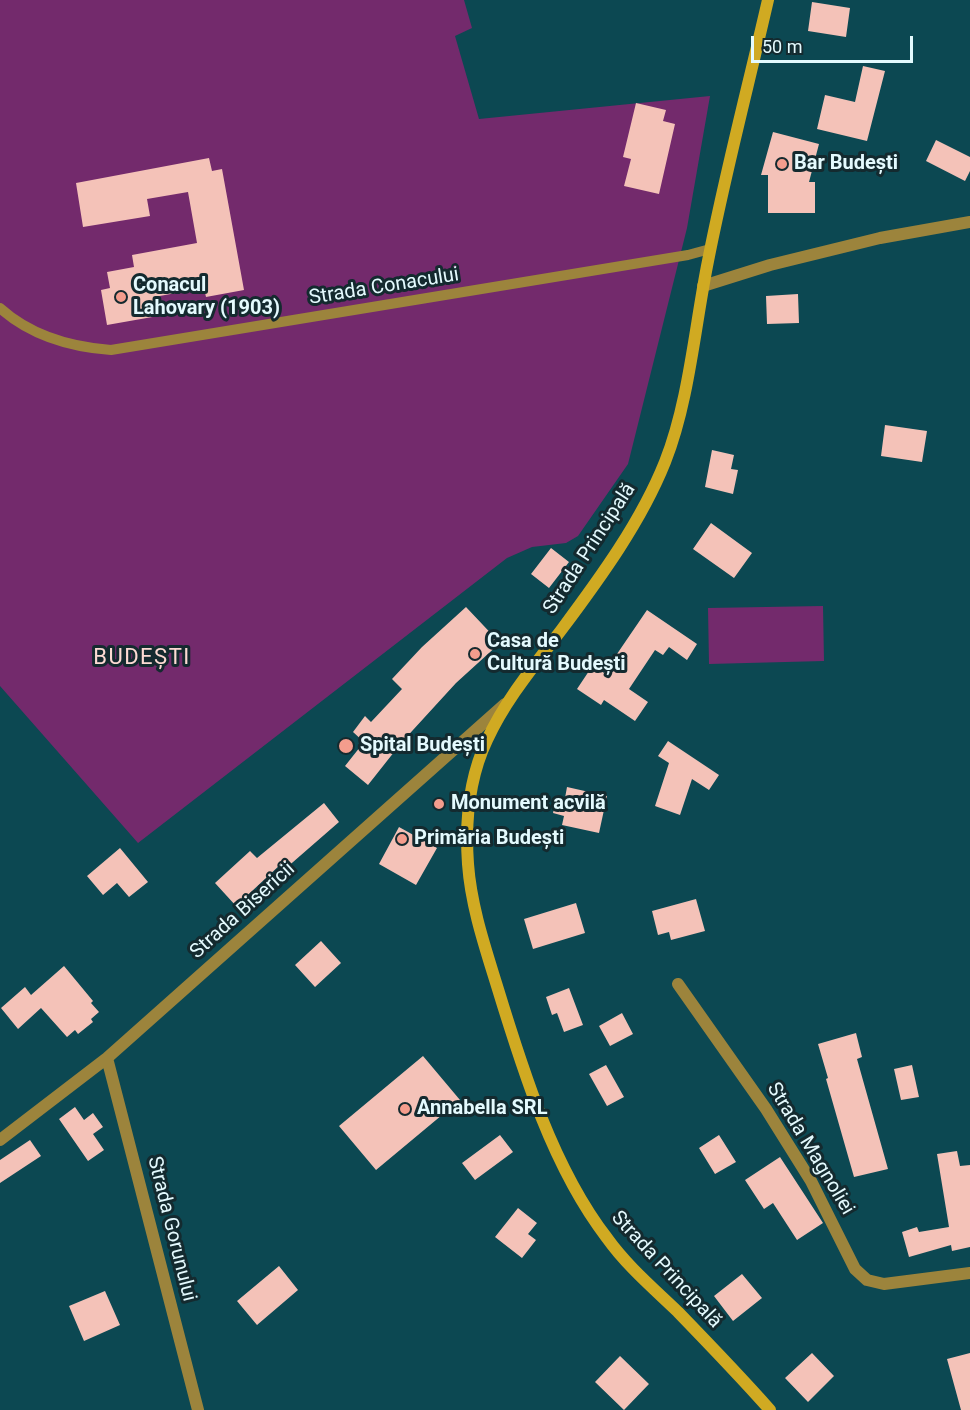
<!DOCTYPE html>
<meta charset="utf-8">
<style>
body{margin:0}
#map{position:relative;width:970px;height:1410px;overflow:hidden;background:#0c4852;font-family:Roboto,sans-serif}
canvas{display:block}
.scale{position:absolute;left:751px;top:36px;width:162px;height:27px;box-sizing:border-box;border:3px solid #e4fafe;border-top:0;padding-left:8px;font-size:18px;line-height:21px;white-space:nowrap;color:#e4fafe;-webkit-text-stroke:4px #142a2f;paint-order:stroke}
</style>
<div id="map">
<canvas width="970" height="1410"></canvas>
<div class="scale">50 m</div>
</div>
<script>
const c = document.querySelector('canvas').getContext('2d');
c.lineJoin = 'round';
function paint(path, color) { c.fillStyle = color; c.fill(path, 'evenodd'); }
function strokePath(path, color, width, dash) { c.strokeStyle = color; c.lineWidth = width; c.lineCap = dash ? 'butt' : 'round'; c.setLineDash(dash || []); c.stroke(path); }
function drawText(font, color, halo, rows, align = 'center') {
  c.font = font + ' Roboto,sans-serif'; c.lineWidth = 6; c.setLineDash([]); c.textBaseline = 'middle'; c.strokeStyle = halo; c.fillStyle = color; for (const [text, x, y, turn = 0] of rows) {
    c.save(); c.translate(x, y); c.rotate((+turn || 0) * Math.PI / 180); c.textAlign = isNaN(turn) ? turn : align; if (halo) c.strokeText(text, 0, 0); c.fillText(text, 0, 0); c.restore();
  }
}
paint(new Path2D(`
 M0,0h464l8,28 -17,8 24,83 231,-23 -23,132 -59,236 -50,72 -12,7 -34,4 -25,11 -369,285 -138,-157z
 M823,606l1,55 -115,3 -1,-56z`), '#732a6c');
paint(new Path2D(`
 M812,2l38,6 -4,29 -38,-6z
 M863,66l22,5 -18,70 -50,-12 8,-34 30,7z
 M636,103l30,7 -3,11 12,3 -16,70 -35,-8 7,-27 -8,-2z
 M773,132l46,12 -10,38h6v31h-47v-38h-7z
 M936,140l34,17v14l-5,10 -39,-20z
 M209,158l3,13 10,-2 22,121 -38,7 -2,-9 -50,9 4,19 -51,9 -6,-35 9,-2 -3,-16 27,-5 -2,-12 65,-12 -9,-51 -41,7 3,17 -67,11 -7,-44z
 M798,294l1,29 -32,1 -1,-28z
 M885,425l42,6 -5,31 -41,-6z
 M712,450l22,5 -3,14 7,1 -5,24 -28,-7z
 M711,523l41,30 -18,25 -41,-29z
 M551,548l18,14 -20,26 -18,-14z
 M466,607l34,36 -44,40 -54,59 -34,43 -23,-19 19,-24 -11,-10 12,-16 6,6 31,-33 -10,-10 30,-32z
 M647,610l50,34 -10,16 -18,-13 -6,8 -8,-5 -26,39 19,13 -13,19 -31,-21 -3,5 -24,-16 16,-24 11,8z
 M668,741l51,34 -10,15 -17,-11 -12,36 -25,-9 14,-43 -11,-7z
 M567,787l40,9 -8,37 -37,-8 2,-9 -11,-3 4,-16 8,1z
 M324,803l15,19 -54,47 -4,-5 -45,42 -21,-23 35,-32 7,7z
 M399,827l38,21 -21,37 -37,-21z
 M120,848l28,34 -19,15 -12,-14 -14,12 -16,-19z
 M696,899l9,32 -34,9 -2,-8 -11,3 -6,-24z
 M576,903l9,30 -52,16 -9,-30z
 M321,941l20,22 -26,24 -20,-22z
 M64,966l29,35 -2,2 8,9 -8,7 2,3 -15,12 -3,-4 -8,7 -26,-29 -23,21 -17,-21 24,-21 6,8z
 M569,988l14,37 -19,7 -7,-19 -5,2 -6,-18z
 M622,1013l11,21 -23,12 -11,-20z
 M856,1033l6,24 -5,2 31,110 -34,8 -28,-98 2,-1 -10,-34z
 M423,1056l37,44 -84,70 -37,-44z
 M606,1065l18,32 -17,9 -18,-32z
 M912,1065l7,32 -18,3 -7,-31z
 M75,1107l9,13 9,-7 10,14 -10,7 11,16 -16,11 -29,-42z
 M500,1135l13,17 -38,28 -13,-17z
 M719,1135l17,27 -21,12 -16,-26z
 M30,1140l11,16 -41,27v-23z
 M957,1151l3,15 10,-1v82l-18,4 -1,-6 -42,12 -7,-25 15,-5 2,5 30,-5 -12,-73z
 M780,1157l43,66 -26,17 -24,-37 -9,6 -19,-29z
 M518,1208l19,15 -9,11 8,6 -14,18 -27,-21z
 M279,1266l19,24 -41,35 -20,-24z
 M742,1274l20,24 -29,23 -19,-25z
 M105,1291l15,34 -36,16 -15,-35z
 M812,1353l22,23 -26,26 -23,-24z
 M970,1353v57h-9l-14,-51z
 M620,1356l29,28 -25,26 -29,-28z`), '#f4c2b8');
strokePath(new Path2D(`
 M0,308c31,28 71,39 111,42l577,-95 22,-6`), '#9c843c', 10);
strokePath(new Path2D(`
 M678,984l88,125 45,72 44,88 12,11 17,4 86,-11
 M107,1058l91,352
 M0,1140l107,-82 398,-354`), '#9c843c', 12);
strokePath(new Path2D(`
 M703,286l67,-21 110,-27 90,-16`), '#9c843c', 12);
strokePath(new Path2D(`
 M768,0c-20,87 -43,174 -60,261 -13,64 -19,141 -43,201 -24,60 -65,116 -103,167 -28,37 -56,70 -75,111 -18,38 -22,82 -19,124 3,42 17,83 29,122 26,85 56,182 110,252 20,28 46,50 71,74 31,32 62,64 92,98`), '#d0aa22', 12);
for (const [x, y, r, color] of [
 [782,164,6,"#f49d8d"],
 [121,297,6,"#f49d8d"],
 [475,654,6,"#f49d8d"],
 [346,746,8,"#f49d8d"],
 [439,804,6,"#f49d8d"],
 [402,839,6,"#f49d8d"],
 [405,1109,6,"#f49d8d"]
]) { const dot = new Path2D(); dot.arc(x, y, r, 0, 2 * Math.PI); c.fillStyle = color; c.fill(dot); strokePath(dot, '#142a2f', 2); }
drawText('bold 20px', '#e4fafe', '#142a2f', [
 ["Bar Budești",794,164],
 ["Conacul",133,286],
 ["Lahovary (1903)",133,309],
 ["Casa de",487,642],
 ["Cultură Budești",487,665],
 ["Spital Budești",360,746],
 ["Monument acvilă",451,804],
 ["Primăria Budești",414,839],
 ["Annabella SRL",417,1109]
], 'left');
drawText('20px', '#e4fafe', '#142a2f', [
 ["Strada Conacului",384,287,-9],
 ["Strada Principală",590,549,-57],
 ["Strada Bisericii",243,911,-42],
 ["Strada Magnoliei",810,1149,59],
 ["Strada Gorunului",171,1229,76],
 ["Strada Principală",666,1270,47]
]);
c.letterSpacing = '1.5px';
drawText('22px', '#fddad3', '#142a2f', [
 ["BUDEȘTI",142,658]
]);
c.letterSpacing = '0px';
</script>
